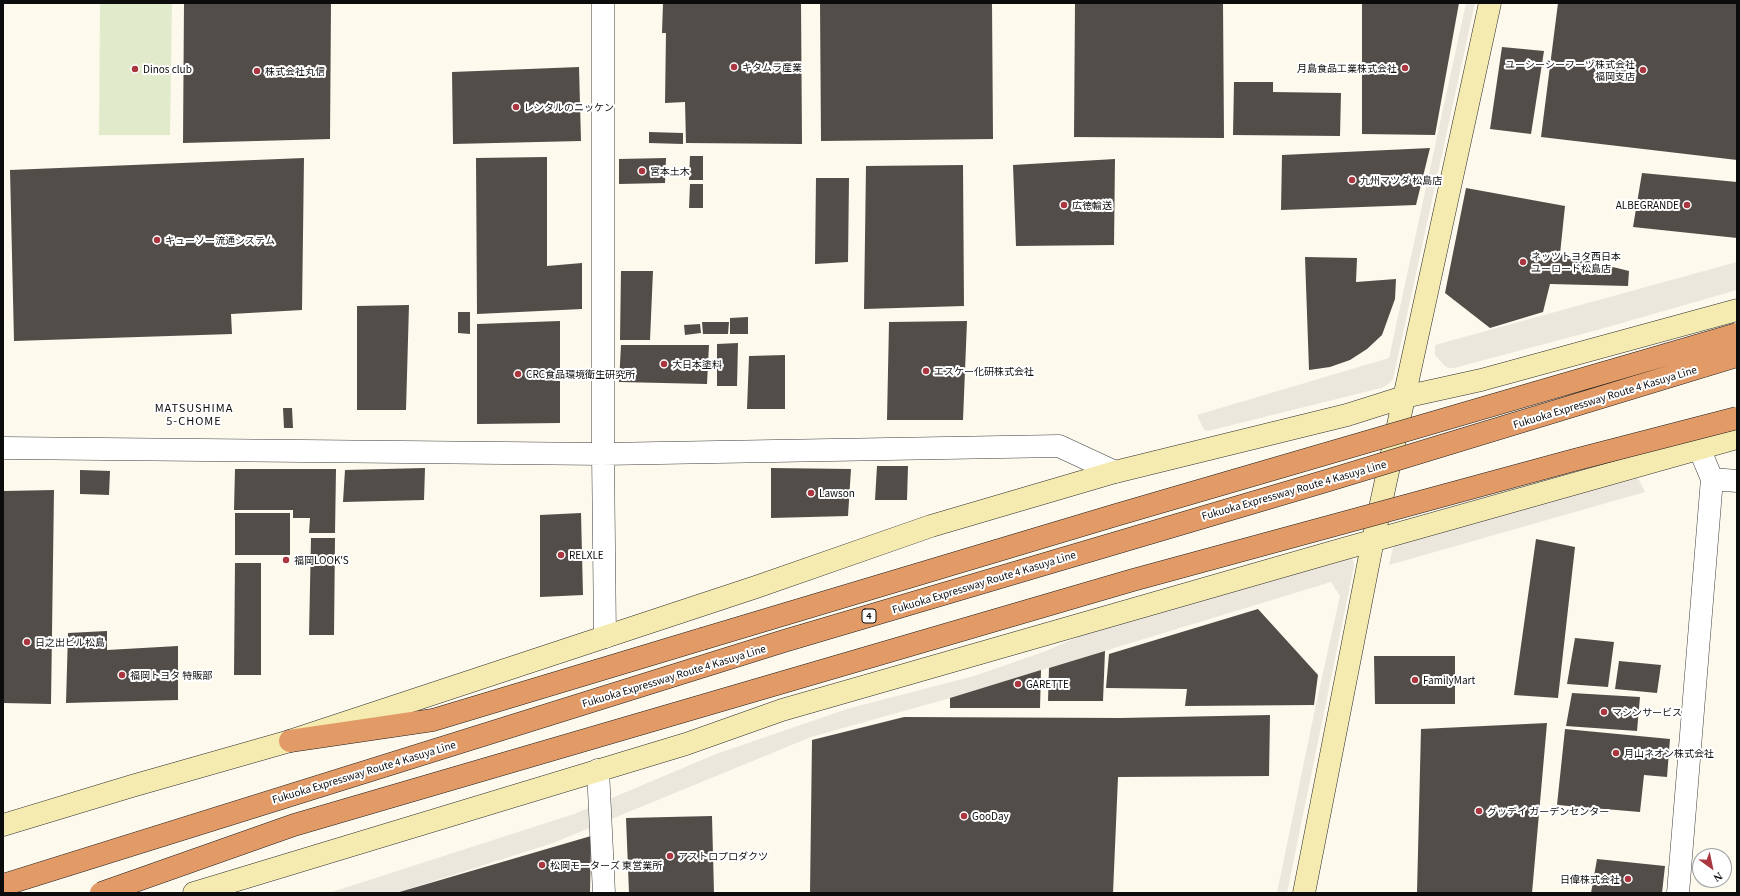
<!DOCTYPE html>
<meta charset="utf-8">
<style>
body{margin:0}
#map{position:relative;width:1740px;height:896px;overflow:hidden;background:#fdf9ed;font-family:Georgia,serif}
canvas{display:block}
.frame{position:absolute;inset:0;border:4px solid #0c0c0c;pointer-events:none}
.north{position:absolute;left:1692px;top:848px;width:40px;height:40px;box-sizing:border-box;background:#fff;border:1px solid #9e9e9e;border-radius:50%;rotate:147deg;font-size:11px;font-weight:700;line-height:16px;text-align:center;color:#0c0c0c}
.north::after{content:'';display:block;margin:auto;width:14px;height:18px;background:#aa363f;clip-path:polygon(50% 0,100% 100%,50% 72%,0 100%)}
</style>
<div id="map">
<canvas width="1740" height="896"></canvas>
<div class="frame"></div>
<div class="north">N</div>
</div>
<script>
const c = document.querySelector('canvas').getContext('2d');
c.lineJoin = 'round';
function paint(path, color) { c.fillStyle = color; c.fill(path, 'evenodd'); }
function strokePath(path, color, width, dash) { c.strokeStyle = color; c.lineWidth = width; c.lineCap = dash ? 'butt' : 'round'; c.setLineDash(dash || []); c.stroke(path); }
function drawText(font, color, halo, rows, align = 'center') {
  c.font = font + ' Georgia,"Noto Sans JP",serif'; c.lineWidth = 4; c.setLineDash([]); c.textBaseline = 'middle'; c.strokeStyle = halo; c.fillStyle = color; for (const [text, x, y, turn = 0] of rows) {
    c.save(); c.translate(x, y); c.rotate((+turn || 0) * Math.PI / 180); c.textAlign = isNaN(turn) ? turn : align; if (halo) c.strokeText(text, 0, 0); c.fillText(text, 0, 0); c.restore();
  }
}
paint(new Path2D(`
 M100,3h72l-2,132h-71z`), '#e1ebcc');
paint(new Path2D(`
 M1466,3h9l-82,376 -6,6 -6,3 -173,43 -4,-1 -7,-15 192,-57z
 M1737,262v28l-136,39 -147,39h-6l-4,-3 -9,-10v-10z
 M1635,476l4,4 6,12 -256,73 4,-17 8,-11z
 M1347,553l6,7 1,6 -67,327h-10l38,-184 25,-113 -9,-14 -381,116 -139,39 -258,106 -157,50h-67l245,-79 142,-60 131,-45 127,-33 29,-10 43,-15 85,-38z`), '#ece7dd');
paint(new Path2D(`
 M184,3h147l-1,136 -147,4z
 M663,3h138l1,141 -116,-1 -1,-41 -20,1 1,-70h-4z
 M820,3h172l1,136 -172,2z
 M1075,3h148l1,135 -150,-1z
 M1362,3h97l-24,132 -73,-1z
 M1558,3h179v157l-196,-23z
 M1502,47l42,4 -13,83 -41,-5z
 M579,67l2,74 -128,3 -1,-72z
 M1234,82h39v10l68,1 -1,43 -107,-1z
 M649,132l34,1v11l-34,-1z
 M1430,148l-14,57 -135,5 1,-55z
 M690,156h13v24h-14z
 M547,157v109l35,-3v46l-105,5 -1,-156z
 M304,158l-2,152 -71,4 1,20 -218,7 -4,-171z
 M666,158l-1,25 -46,1v-25z
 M1115,159l-1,86 -98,1 -3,-81z
 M963,165l1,141 -100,3 2,-143z
 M1642,173l95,9v56l-104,-11z
 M816,178h33l-1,84 -33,2z
 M690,184h13v24h-14z
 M1466,188l99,18 -5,48 69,17 -1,15 -78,-2 -7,28 -53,16 -45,-35z
 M1305,257l52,1 -1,24 40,-3 -1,20 -13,36 -15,14 -17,11 -20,7 -21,3z
 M621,271h32l-3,69h-30z
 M409,305l-3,105h-49v-104z
 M458,312h12v22l-12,-1z
 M748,317v17h-18v-16z
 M560,321v102l-83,1v-100z
 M967,321l-4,99h-76l2,-98z
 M702,322h27l-1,12h-25z
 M700,324l1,9 -16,2 -1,-10z
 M738,343l-1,43h-20v-42z
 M621,345h88l-2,39 -88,-2z
 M785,355v54h-38l2,-53z
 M283,408h9l1,20h-9z
 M877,466h31l-1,34h-32z
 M425,468l-1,32 -81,2 2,-32z
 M771,468l80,1 -3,47 -77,2z
 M235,469h101l-1,64h-26l1,-15h-17v-8h-59z
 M80,470l30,1 -1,24 -29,-1z
 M54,490l-3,214 -48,-1 1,-212z
 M235,513h55v42h-55z
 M581,513l2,82 -43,2v-82z
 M311,538h24l-1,97h-25z
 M1536,539l39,8 -17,151 -44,-3z
 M235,563h26v112h-27z
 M1258,609l60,66 -4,30 -129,1 2,-17 -81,-1 3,-34z
 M107,631v19l71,-4v54l-112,3 2,-70z
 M1575,638l39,4 -6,45 -41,-3z
 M1105,651l-2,50h-55l1,-33z
 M1374,656h81v48h-80z
 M1619,661l42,4 -4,28 -42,-4z
 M1041,670l-1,38h-90v-10z
 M1572,693l68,4 -3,34 -71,-5z
 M1270,715l-1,61 -151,1 -5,116h-303l2,-153 92,-23 216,1z
 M1547,723l-15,170h-115l4,-164z
 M1565,729l105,10 -3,38 -23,-2 -4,37 -83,-7z
 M712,816l2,77h-85l-3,-75z
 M591,836l-1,57h-194z
 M1597,859l68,7 -3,27h-71z`), '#534d4a');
const street = new Path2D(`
 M603,3v451l2,183
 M3,448l600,6 456,-8 56,26
 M1699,448l13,31 25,2
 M598,770l6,123
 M1678,893l34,-414`);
const secondary = new Path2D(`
 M3,825l129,-39 158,-45 466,-154 175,-61 184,-54 232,-57 57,-18 77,-17 256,-70
 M194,893l492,-149 96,-34 554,-159 401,-113
 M1304,893l69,-353 117,-537`);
const highway = new Path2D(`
 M290,741l143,-21 269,-81`);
strokePath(street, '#3f3f3f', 23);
strokePath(secondary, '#2e2e2e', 23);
strokePath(highway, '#1d1d1d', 23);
strokePath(street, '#fff', 22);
strokePath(secondary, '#f5ebb0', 22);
strokePath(highway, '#e29b66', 22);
const highwayBridge = new Path2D(`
 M702,639l414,-124 621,-181
 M3,885l781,-244 542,-160 411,-125
 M101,893l193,-68 839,-245 441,-120 163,-42`);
strokePath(highwayBridge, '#1d1d1d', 23, []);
strokePath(highwayBridge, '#e29b66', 22);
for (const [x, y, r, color] of [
 [734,67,4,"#aa363f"],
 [1405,68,4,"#aa363f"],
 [135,69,4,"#aa363f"],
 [1643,70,4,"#aa363f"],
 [257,71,4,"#aa363f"],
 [516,107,4,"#aa363f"],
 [642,171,4,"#aa363f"],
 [1352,180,4,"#aa363f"],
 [1064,205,4,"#aa363f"],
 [1687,205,4,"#aa363f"],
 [157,240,4,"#aa363f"],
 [1523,262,4,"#aa363f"],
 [664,364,4,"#aa363f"],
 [926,371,4,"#aa363f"],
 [518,374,4,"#aa363f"],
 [811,493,4,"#aa363f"],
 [561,555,4,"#aa363f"],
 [286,560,4,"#aa363f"],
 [27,642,4,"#aa363f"],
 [122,675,4,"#aa363f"],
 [1415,680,4,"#aa363f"],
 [1018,684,4,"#aa363f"],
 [1604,712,4,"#aa363f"],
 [1616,753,4,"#aa363f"],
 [1479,811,4,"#aa363f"],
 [964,816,4,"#aa363f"],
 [670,856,4,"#aa363f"],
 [542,865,4,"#aa363f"],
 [1628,879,4,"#aa363f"]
]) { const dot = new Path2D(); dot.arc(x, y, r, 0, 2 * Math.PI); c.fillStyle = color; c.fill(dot); strokePath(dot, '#fff', 1.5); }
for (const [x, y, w] of [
 [869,616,14]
]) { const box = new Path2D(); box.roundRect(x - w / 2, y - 7, w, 14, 3); c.fillStyle = '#fff'; c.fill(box); strokePath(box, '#0c0c0c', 1); }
drawText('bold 9px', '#0c0c0c', null, [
 ["4",869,616]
]);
drawText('10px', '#0c0c0c', '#fff', [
 ["ユーシーシーフーヅ株式会社",1635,64,"right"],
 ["福岡支店",1635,76,"right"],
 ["キタムラ産業",742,67],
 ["月島食品工業株式会社",1397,68,"right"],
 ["Dinos club",143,69],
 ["株式会社丸信",265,71],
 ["レンタルのニッケン",524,107],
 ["宮本土木",650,171],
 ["九州マツダ 松島店",1360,180],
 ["広徳輸送",1072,205],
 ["ALBEGRANDE",1679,205,"right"],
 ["キューソー流通システム",165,240],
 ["ネッツトヨタ西日本",1531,256],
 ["ユーロード松島店",1531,268],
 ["大日本塗料",672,364],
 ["エスケー化研株式会社",934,371],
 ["CRC食品環境衛生研究所",526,374],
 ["Lawson",819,493],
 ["RELXLE",569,555],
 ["福岡LOOK'S",294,560],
 ["日之出ビル松島",35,642],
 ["福岡トヨタ 特販部",130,675],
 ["FamilyMart",1423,680],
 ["GARETTE",1026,684],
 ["マシンサービス",1612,712],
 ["月山ネオン株式会社",1624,753],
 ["グッデイ ガーデンセンター",1487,811],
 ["GooDay",972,816],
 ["アストロプロダクツ",678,856],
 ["松岡モーターズ 東営業所",550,865],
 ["日偉株式会社",1620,879,"right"]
], 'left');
drawText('10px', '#0c0c0c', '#fff', [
 ["Fukuoka Expressway Route 4 Kasuya Line",1605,397,-17],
 ["Fukuoka Expressway Route 4 Kasuya Line",1294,490,-16],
 ["Fukuoka Expressway Route 4 Kasuya Line",984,582,-17],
 ["Fukuoka Expressway Route 4 Kasuya Line",674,676,-17],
 ["Fukuoka Expressway Route 4 Kasuya Line",364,772,-17]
]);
c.letterSpacing = '1px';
drawText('11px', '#0c0c0c', '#fff', [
 ["MATSUSHIMA",194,408],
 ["5-CHOME",194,421]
]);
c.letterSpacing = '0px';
</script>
